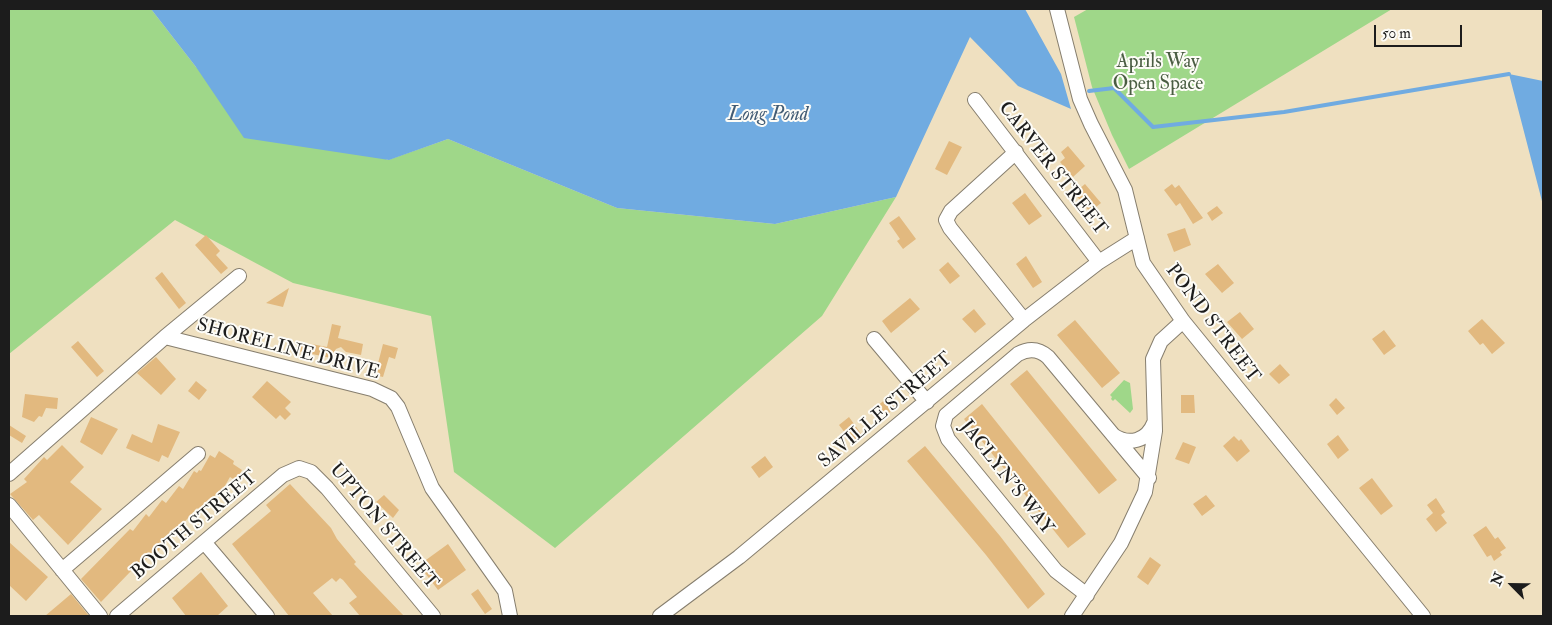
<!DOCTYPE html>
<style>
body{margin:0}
#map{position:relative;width:1552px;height:625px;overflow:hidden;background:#efe0c0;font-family:"IM FELL Double Pica",serif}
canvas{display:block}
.frame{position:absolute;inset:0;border:10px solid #1c1c1c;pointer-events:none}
.north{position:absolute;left:1487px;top:560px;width:50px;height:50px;-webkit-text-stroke:4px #fdfcf7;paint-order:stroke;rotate:293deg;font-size:14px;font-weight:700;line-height:20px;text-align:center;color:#1c1c1c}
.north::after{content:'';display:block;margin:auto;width:18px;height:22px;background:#1c1c1c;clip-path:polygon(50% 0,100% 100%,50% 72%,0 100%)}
.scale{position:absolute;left:1374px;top:25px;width:88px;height:22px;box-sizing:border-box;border:2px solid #1c1c1c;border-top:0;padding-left:6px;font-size:15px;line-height:18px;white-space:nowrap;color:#1c1c1c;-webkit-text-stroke:4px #fdfcf7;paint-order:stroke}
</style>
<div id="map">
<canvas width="1552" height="625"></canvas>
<div class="frame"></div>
<div class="north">N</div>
<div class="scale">50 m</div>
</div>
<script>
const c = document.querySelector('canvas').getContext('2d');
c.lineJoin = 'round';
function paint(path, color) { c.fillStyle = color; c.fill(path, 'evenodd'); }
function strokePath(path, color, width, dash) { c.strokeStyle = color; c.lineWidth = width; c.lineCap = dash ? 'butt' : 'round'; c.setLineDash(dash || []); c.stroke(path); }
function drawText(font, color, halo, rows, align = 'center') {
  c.font = font + ' "IM FELL Double Pica",serif'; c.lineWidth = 4; c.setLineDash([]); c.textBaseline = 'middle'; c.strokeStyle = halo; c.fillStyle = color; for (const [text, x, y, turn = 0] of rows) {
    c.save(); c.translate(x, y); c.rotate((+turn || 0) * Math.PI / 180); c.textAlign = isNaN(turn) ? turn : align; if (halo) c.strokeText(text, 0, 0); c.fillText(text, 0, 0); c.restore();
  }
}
paint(new Path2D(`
 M9,9h142l45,58 192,93 60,-21 169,69 158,16 121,-27 -74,119 -267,232 -101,-76 -23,-156 -138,-33 -118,-63 -166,134z
 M1088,9h304l-263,160 -17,-34 -20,-48 -18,-70z
 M1124,380l6,3 3,26 -3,4 -15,-14 -2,2 -2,-2 1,-2 -2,-2z`), '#9fd789');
paint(new Path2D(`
 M151,9h874l36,65 10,35 -53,-23 -48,-49 -74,160 -121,27 -158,-16 -169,-69 -59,21 -145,-22 -48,-71z
 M1509,74l34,7v124z`), '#70abe1');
strokePath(new Path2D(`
 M1089,91l25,-3 39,39 131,-15 225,-38`), '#70abe1', 4);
paint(new Path2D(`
 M949,141l13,6 -15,28 -12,-6z
 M1068,146l17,20 -12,11 -13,-15 5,-4 -4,-6z
 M1085,184l16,19 -11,9 -16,-19z
 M1172,184l3,4 4,-3 24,33 -10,6 -13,-21 -4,3 -12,-16z
 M1025,193l17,23 -13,9 -17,-22z
 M1217,206l6,7 -11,8 -5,-8z
 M899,216l17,23 -13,10 -6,-8 3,-2 -11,-16z
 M1185,228l6,17 -17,7 -7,-18z
 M206,235l14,16 -4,4 12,13 -7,6 -26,-29z
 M1026,256l16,26 -9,6 -17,-24z
 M948,262l12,14 -10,8 -11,-14z
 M1218,264l16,19 -12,10 -17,-19z
 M162,272l24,31 -7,6 -24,-31z
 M289,288l-6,19 -17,-4z
 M910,298l10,11 -29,24 -9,-12z
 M974,309l12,15 -11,9 -13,-14z
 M1240,312l14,17 -12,10 -15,-17z
 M1482,319l23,24 -13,11 -9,-11 -3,2 -12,-14z
 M1075,320l45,53 -18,15 -45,-53z
 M332,324l9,2 -3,12 25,6 -2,11 -15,-3 -5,-5 -5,2 -5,9 -33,-7 3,-9 26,5z
 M1384,330l12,16 -12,9 -12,-16z
 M78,341l26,30 -7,6 -26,-30z
 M383,344l15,4 -3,11 -6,-2 -6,20 -8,-2z
 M156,357l20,22 -15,16 -24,-22z
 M1280,364l10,11 -11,9 -10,-10z
 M1027,370l90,110 -18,14 -89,-110z
 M196,381l11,9 -8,10 -11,-9z
 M267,381l24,21 -6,6 6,6 -6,6 -5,-5 -4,4 -24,-22z
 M25,394l33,4 -1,11 -11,-1 -4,9 -3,-1 -5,6 -12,-5z
 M1181,395h13l1,18h-14z
 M887,398l8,10 -11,9 -8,-10z
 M1336,398l9,10 -8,7 -8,-10z
 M982,404l104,130 -18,14 -104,-129z
 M91,417l27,12 -16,26 -22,-13z
 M849,417l13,18 -10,7 -13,-17z
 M158,424l22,8 -12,26 -6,-3 -3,7 -33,-14 6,-14 20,9z
 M9,425l17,11 -4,7 -13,-8z
 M1338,435l11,15 -11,9 -11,-15z
 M1234,436l5,5 2,-2 9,12 -13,11 -14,-16z
 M1183,442l13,5 -7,17 -14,-5z
 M62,445l22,22 -14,15 32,27 -34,36 -29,-30 -6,5 -23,-26 17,-12 -3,-3 20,-22 3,3z
 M925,446l75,90 45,58 -17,15 -42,-54 -79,-94z
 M219,451l15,10 -1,3 9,6 -6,11 -6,-4 -11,19 -3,-2 -14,18 -5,-4 -45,50 -3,-2 -14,17 -3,-3 -31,32 -20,-23 49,-50 3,2 13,-17 3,3 13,-17 4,3 13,-17 4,3 11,-18 3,2 2,-3 2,1 9,-16 5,3z
 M765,456l8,11 -14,11 -8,-11z
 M1372,478l21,28 -12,9 -22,-27z
 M290,484l41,44 6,11 19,23 -2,2 50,52h-44l-11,-13 8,-6 -14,-17 -3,-2 -4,4 -4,-4 -19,15 20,23h-44l-57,-72 39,-33 -5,-6z
 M384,495l15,15 -6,8 -17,-16z
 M1206,495l9,11 -13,10 -9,-12z
 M1436,498l9,14 -4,3 6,8 -11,9 -10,-13 7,-6 -6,-8z
 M1486,526l9,13 3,-2 8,11 -6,4 2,3 -8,6 -3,-6 -4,2 -14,-22z
 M9,542l39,35 -22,24 -17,-16z
 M448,544l18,26 -28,20 -19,-25z
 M1150,557l11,8 -13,20 -11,-8z
 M201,572l27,34 -11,10h-31l-14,-18z
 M478,589l14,20 -7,5 -14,-20z
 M71,594l18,22h-44z`), '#e2b97f');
const minor = new Path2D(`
 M1057,9l23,90 11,25 34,66 18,73 40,58 240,295
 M975,100l124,162
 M1016,152l-65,59 -5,9 4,8 74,92
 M165,337l207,52 19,9 7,9 34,81 73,103 5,25
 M874,339l53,63
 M1113,435c16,11 34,6 41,-12
 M9,474l156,-137 74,-61
 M9,505l91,111
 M204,542l63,74
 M62,570l136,-116
 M1087,595l-31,-24 -108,-132 -5,-13 3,-11 72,-61c11,-6 21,-5 30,3l101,121
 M117,616l166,-141 16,-7 12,4 16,16 106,128
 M660,616l79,-59 285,-237 75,-58 38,-24
 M1072,616l49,-73 24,-51 10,-61 -2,-72 8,-18 22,-20`);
strokePath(minor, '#867e6e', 16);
strokePath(minor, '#fff', 14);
drawText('19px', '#4a5d42', '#fdfcf7', [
 ["Aprils Way",1158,63],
 ["Open Space",1158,85]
]);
drawText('19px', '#1c1c1c', '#fdfcf7', [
 ["CARVER STREET",1052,169,52],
 ["POND STREET",1212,324,53],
 ["SHORELINE DRIVE",288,350,15],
 ["SAVILLE STREET",886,411,-40],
 ["JACLYN'S WAY",1006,478,52],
 ["BOOTH STREET",195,526,-40],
 ["UPTON STREET",383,527,50]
]);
drawText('italic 20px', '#425c75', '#fdfcf7', [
 ["Long Pond",768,116]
]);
</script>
